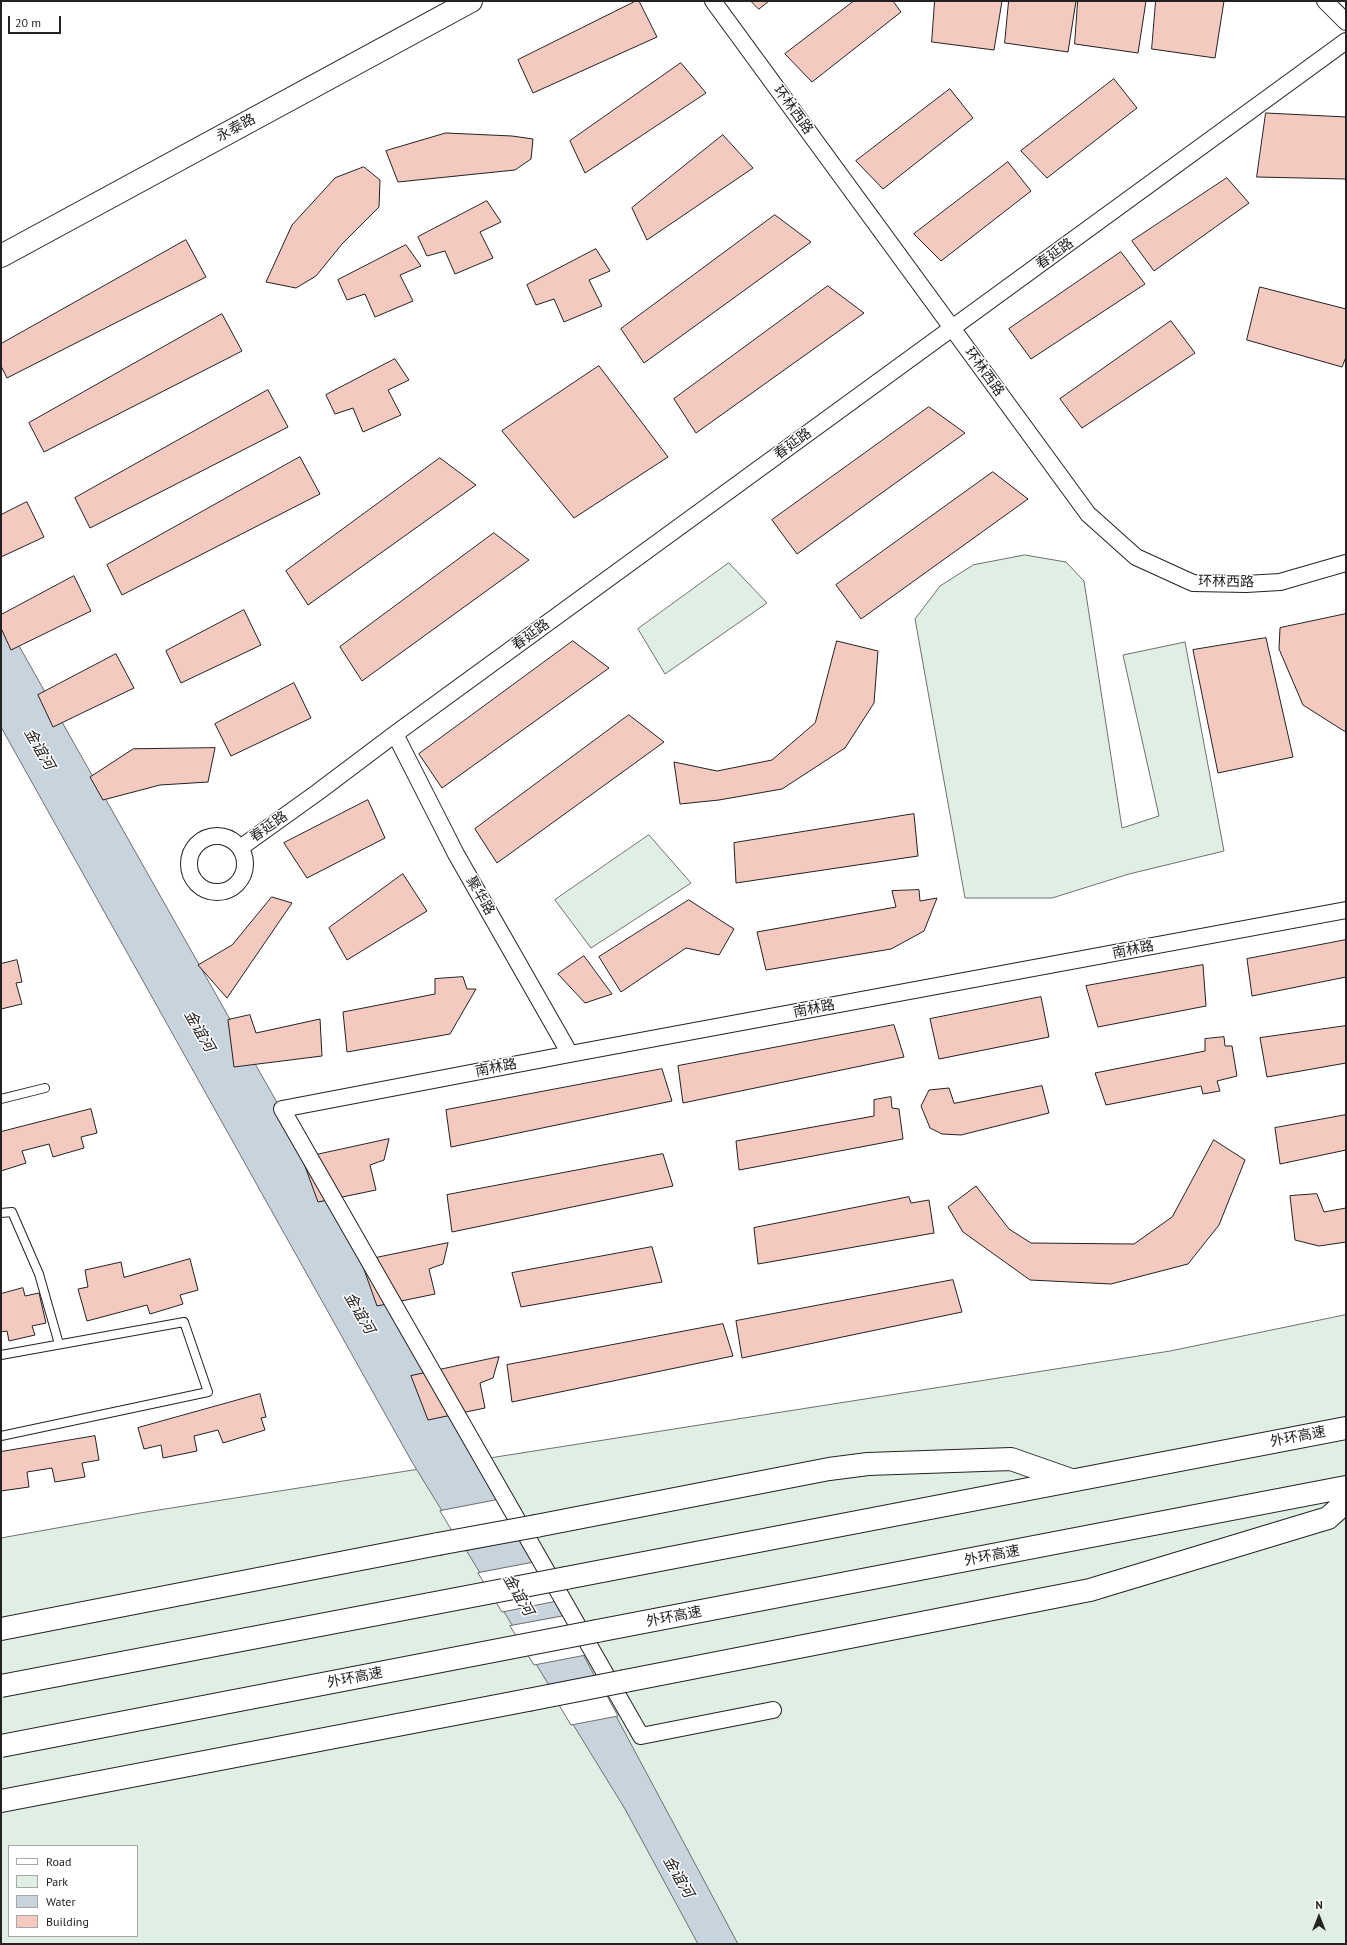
<!DOCTYPE html>
<meta charset="utf-8">
<style>
body{margin:0}
#map{position:relative;width:1347px;height:1945px;overflow:hidden;background:#fff;font-family:"PT Sans",sans-serif}
canvas{display:block}
.frame{position:absolute;inset:0;border:2px solid #222;pointer-events:none}
.legend{position:absolute;left:8px;top:1845px;width:130px;height:92px;box-sizing:border-box;background:#fff;border:1px solid #a7a7a7;margin:0;padding:5px 7px;list-style:none;font-size:12px;color:#222}
.legend li{display:flex;align-items:center;gap:8px;height:20px}
.legend b{width:20px;border:1px solid #a7a7a7}
.north{position:absolute;left:1299px;top:1897px;width:40px;height:40px;-webkit-text-stroke:3px #fff;paint-order:stroke;rotate:0deg;font-size:11px;font-weight:700;line-height:16px;text-align:center;color:#222}
.north::after{content:'';display:block;margin:auto;width:14px;height:18px;background:#222;clip-path:polygon(50% 0,100% 100%,50% 72%,0 100%)}
.scale{position:absolute;left:8px;top:16px;width:53px;height:18px;box-sizing:border-box;border:2px solid #222;border-top:0;padding-left:5px;font-size:12px;line-height:14px;white-space:nowrap;color:#222;-webkit-text-stroke:3px #fff;paint-order:stroke}
</style>
<div id="map">
<canvas width="1347" height="1945"></canvas>
<div class="frame"></div>
<ul class="legend">
<li><b style="height:5px;background:#fff"></b>Road</li>
<li><b style="height:11px;background:#e0efe3"></b>Park</li>
<li><b style="height:11px;background:#c7d3dd"></b>Water</li>
<li><b style="height:11px;background:#f3c9c0"></b>Building</li>
</ul>
<div class="north">N</div>
<div class="scale">20 m</div>
</div>
<script>
const c = document.querySelector('canvas').getContext('2d');
c.lineJoin = 'round';
function paint(path, color) { c.fillStyle = color; c.fill(path, 'evenodd'); }
function strokePath(path, color, width, dash) { c.strokeStyle = color; c.lineWidth = width; c.lineCap = dash ? 'butt' : 'round'; c.setLineDash(dash || []); c.stroke(path); }
function drawText(font, color, halo, rows, align = 'center') {
  c.font = font + ' "PT Sans","Noto Sans SC",sans-serif'; c.lineWidth = 3; c.setLineDash([]); c.textBaseline = 'middle'; c.strokeStyle = halo; c.fillStyle = color; for (const [text, x, y, turn = 0] of rows) {
    c.save(); c.translate(x, y); c.rotate((+turn || 0) * Math.PI / 180); c.textAlign = isNaN(turn) ? turn : align; if (halo) c.strokeText(text, 0, 0); c.fillText(text, 0, 0); c.restore();
  }
}
const green = new Path2D(`
 M1025,555l41,7 18,19 38,247 37,-12 -36,-161 62,-13 39,209 -95,23 -77,24h-87l-50,-279 25,-33 33,-21z
 M729,563l38,40 -102,71 -27,-45z
 M649,835l42,48 -100,65 -36,-48z
 M1346,1315v629h-1345v-406l145,-26 1024,-161zM9,1846h128v90h-128z`);
paint(green, '#e0efe3');
strokePath(green, '#6f6f6f', 1);
const water = new Path2D(`
 M1,614l478,846 259,484h-40l-73,-135 -213,-347 -411,-735z`);
paint(water, '#c7d3dd');
strokePath(water, '#6f6f6f', 1);
const pier = new Path2D(`
 M502,1499l21,40 -59,12 -24,-40z
 M536,1562l21,39 -55,11 -24,-39z
 M564,1616l22,39 -52,10 -24,-39z
 M596,1676l22,40 -47,9 -24,-40z`);
paint(pier, '#fff');
strokePath(pier, '#6f6f6f', 1);
const building = new Path2D(`
 M636,1h3l18,36 -124,56 -15,-33z
 M751,1h18l-10,8z
 M854,1h39l8,11 -89,70 -27,-28z
 M935,1h67l-8,49 -62,-8z
 M1009,1h67l-8,51 -63,-9z
 M1078,1h68l-8,52 -63,-9z
 M1156,1h68l-9,57 -63,-9z
 M681,63l25,30 -121,80 -15,-32z
 M1114,79l23,29 -90,70 -26,-27z
 M950,89l23,29 -90,71 -27,-28z
 M1266,113l80,4v62l-89,-2z
 M446,133l66,3 21,3 -2,20 -16,11 -117,12 -12,-31z
 M723,135l30,33 -106,72 -15,-32z
 M1008,162l23,29 -90,70 -27,-27z
 M364,167l16,13 -1,27 -37,37 -26,32 -20,12 -30,-6 26,-57 43,-47z
 M1227,178l22,25 -95,68 -22,-30z
 M487,201l14,21 -21,10 13,26 -38,16 -10,-23 -18,5 -9,-19z
 M775,215l36,27 -167,121 -23,-34z
 M186,240l20,37 -199,101 -6,-12v-22z
 M406,245l15,21 -21,9 13,26 -38,16 -10,-23 -18,6 -9,-20z
 M596,249l14,22 -21,9 13,26 -38,16 -10,-23 -18,6 -9,-20z
 M1121,252l24,32 -114,75 -22,-30z
 M828,286l36,27 -168,120 -22,-34z
 M1260,287l86,22v48l-4,10 -95,-27z
 M222,314l20,37 -198,101 -15,-29z
 M1171,321l24,32 -113,75 -22,-29z
 M395,359l14,21 -21,10 13,25 -38,17 -10,-24 -18,6 -9,-19z
 M599,366l69,91 -94,61 -72,-87z
 M268,390l20,37 -198,101 -15,-30z
 M929,407l36,26 -168,121 -25,-34z
 M300,457l20,37 -198,101 -15,-30z
 M440,458l36,27 -168,120 -22,-34z
 M993,472l35,27 -167,120 -25,-34z
 M27,502l17,35 -43,20v-42z
 M494,533l35,27 -167,121 -22,-34z
 M74,576l17,35 -80,39 -10,-22v-13z
 M244,610l17,35 -80,38 -15,-32z
 M1346,614v117h-2l-41,-26 -24,-56 1,-21z
 M1266,638l27,119 -75,16 -25,-123z
 M573,641l36,27 -167,120 -23,-34z
 M837,641l41,10 -4,52 -29,45 -63,41 -63,11 -39,4 -6,-42 43,9 55,-11 43,-37z
 M116,654l18,34 -81,39 -15,-32z
 M294,683l17,35 -80,38 -16,-32z
 M629,715l35,27 -167,121 -22,-34z
 M215,748l-7,34 -48,3 -57,15 -13,-23 43,-28z
 M368,800l17,38 -78,40 -23,-35z
 M914,814l4,42 -182,27 -2,-40z
 M403,874l24,37 -80,49 -18,-32z
 M919,890l1,11 17,-3 -13,33 -33,18 -125,21 -9,-38 139,-25 -4,-16z
 M272,897l20,6 -65,95 -29,-33 34,-20z
 M689,900l45,29 -15,26 -33,-7 -65,44 -22,-35z
 M1346,940v37l-94,19 -5,-37z
 M584,956l28,38 -27,9 -27,-29z
 M17,960l5,22 -6,1 6,21 -21,5v-45z
 M1203,965l3,41 -108,21 -12,-41z
 M463,977l4,12h9l-26,45 -103,18 -4,-40 92,-18v-15z
 M1041,997l8,40 -110,22 -9,-40z
 M250,1015l6,18 64,-14 2,37 -88,11 -6,-47z
 M894,1025l10,32 -221,46 -5,-37z
 M1346,1026v37l-79,14 -7,-39z
 M1224,1037l1,9h7l5,30 -20,5 3,10 -17,3 -2,-8 -95,19 -11,-32 110,-22v-12z
 M662,1069l10,32 -221,46 -5,-37z
 M1042,1086l7,27 -88,22 -19,-1 -12,-6 -9,-22 8,-16 20,-2 5,15z
 M891,1097l1,11 7,1 4,30 -164,31 -3,-29 138,-25v-16z
 M91,1109l6,24 -16,4 3,11 -31,9 -4,-13 -27,7 4,12 -25,8v-39z
 M1346,1115v35l-66,14 -5,-36z
 M389,1139l-5,21 -14,5 6,25 -58,12 -16,-44z
 M1214,1140l31,20 -26,65 -31,39 -77,20 -81,-4 -67,-48 -15,-25 28,-21 33,43 22,14 103,1 38,-27z
 M663,1154l10,32 -221,46 -5,-37z
 M1317,1194l7,18 22,-4v34l-27,4 -24,-6 -5,-44z
 M909,1197l2,6 18,-3 5,33 -176,31 -4,-36z
 M448,1243l-5,21 -14,5 6,25 -58,12 -16,-45z
 M652,1247l10,35 -141,25 -9,-34z
 M190,1259l8,31 -18,5 3,9 -33,10 -3,-9 -60,16 -9,-32 10,-2 -3,-17 36,-8 3,15z
 M953,1280l9,32 -220,46 -6,-37z
 M23,1288l2,8 14,-3 7,30 -14,3 3,9 -26,6 -2,-10 -6,1v-38z
 M723,1324l10,32 -221,46 -5,-37z
 M499,1357l-6,21 -13,5 5,25 -57,12 -17,-44z
 M260,1394l6,23 -5,1 4,12 -42,13 -5,-13 -24,6 3,15 -34,7 -2,-13 -17,4 -6,-21z
 M95,1436l4,24 -17,3 3,14 -30,5 -3,-14 -25,4 2,15 -28,4v-39z`);
paint(building, '#f3c9c0');
strokePath(building, '#222', 1);
const lane = new Path2D(`
 M1,1099l44,-11
 M1,1213l11,-1 27,62 20,70
 M1,1355l183,-33 24,70 -207,44`);
const street = new Path2D(`
 M713,1l375,513 48,43 57,26 53,1 34,-2 66,-19
 M1325,1l21,21
 M395,734l61,120 114,200
 M189 864a28 28 0 1 1 56 0a28 28 0 1 1-56 0Z
 M240,848l78,-56 77,-58 951,-693
 M773,1710l-132,26 -359,-627 288,-55 776,-144`);
const secondary = new Path2D(`
 M1,256l470,-255`);
const highway = new Path2D(`
 M536,1526l293,-57 39,-5 143,-5 60,21
 M566,1578l780,-150
 M1,1629l437,-85
 M597,1631l749,-144
 M625,1681l465,-91 238,-72 18,-16
 M1,1801l527,-101`);
strokePath(lane, '#222', 10);
strokePath(street, '#222', 18);
strokePath(secondary, '#222', 24);
strokePath(highway, '#222', 24);
strokePath(lane, '#fff', 8);
strokePath(street, '#fff', 16);
strokePath(secondary, '#fff', 22);
strokePath(highway, '#fff', 22);
const highwayBridge = new Path2D(`
 M438,1544l98,-18
 M1,1686l565,-108
 M528,1700l97,-19
 M1,1746l596,-115`);
strokePath(highwayBridge, '#222', 24, []);
strokePath(highwayBridge, '#fff', 22);
drawText('14px', '#222', '#fff', [
 ["环林西路",793,110,54],
 ["永泰路",236,128,-28],
 ["春延路",1055,254,-36],
 ["环林西路",984,372,54],
 ["春延路",793,444,-36],
 ["环林西路",1226,582,1],
 ["春延路",531,635,-36],
 ["春延路",269,827,-35],
 ["聚华路",480,896,60],
 ["南林路",1133,950,-11],
 ["南林路",814,1009,-11],
 ["南林路",496,1068,-11],
 ["外环高速",1298,1437,-11],
 ["外环高速",992,1556,-11],
 ["外环高速",674,1617,-11],
 ["外环高速",355,1678,-11]
]);
drawText('italic 15px', '#222', '#fff', [
 ["金谊河",39,749,60],
 ["金谊河",199,1031,60],
 ["金谊河",359,1313,60],
 ["金谊河",518,1595,60],
 ["金谊河",678,1877,60]
]);
</script>
